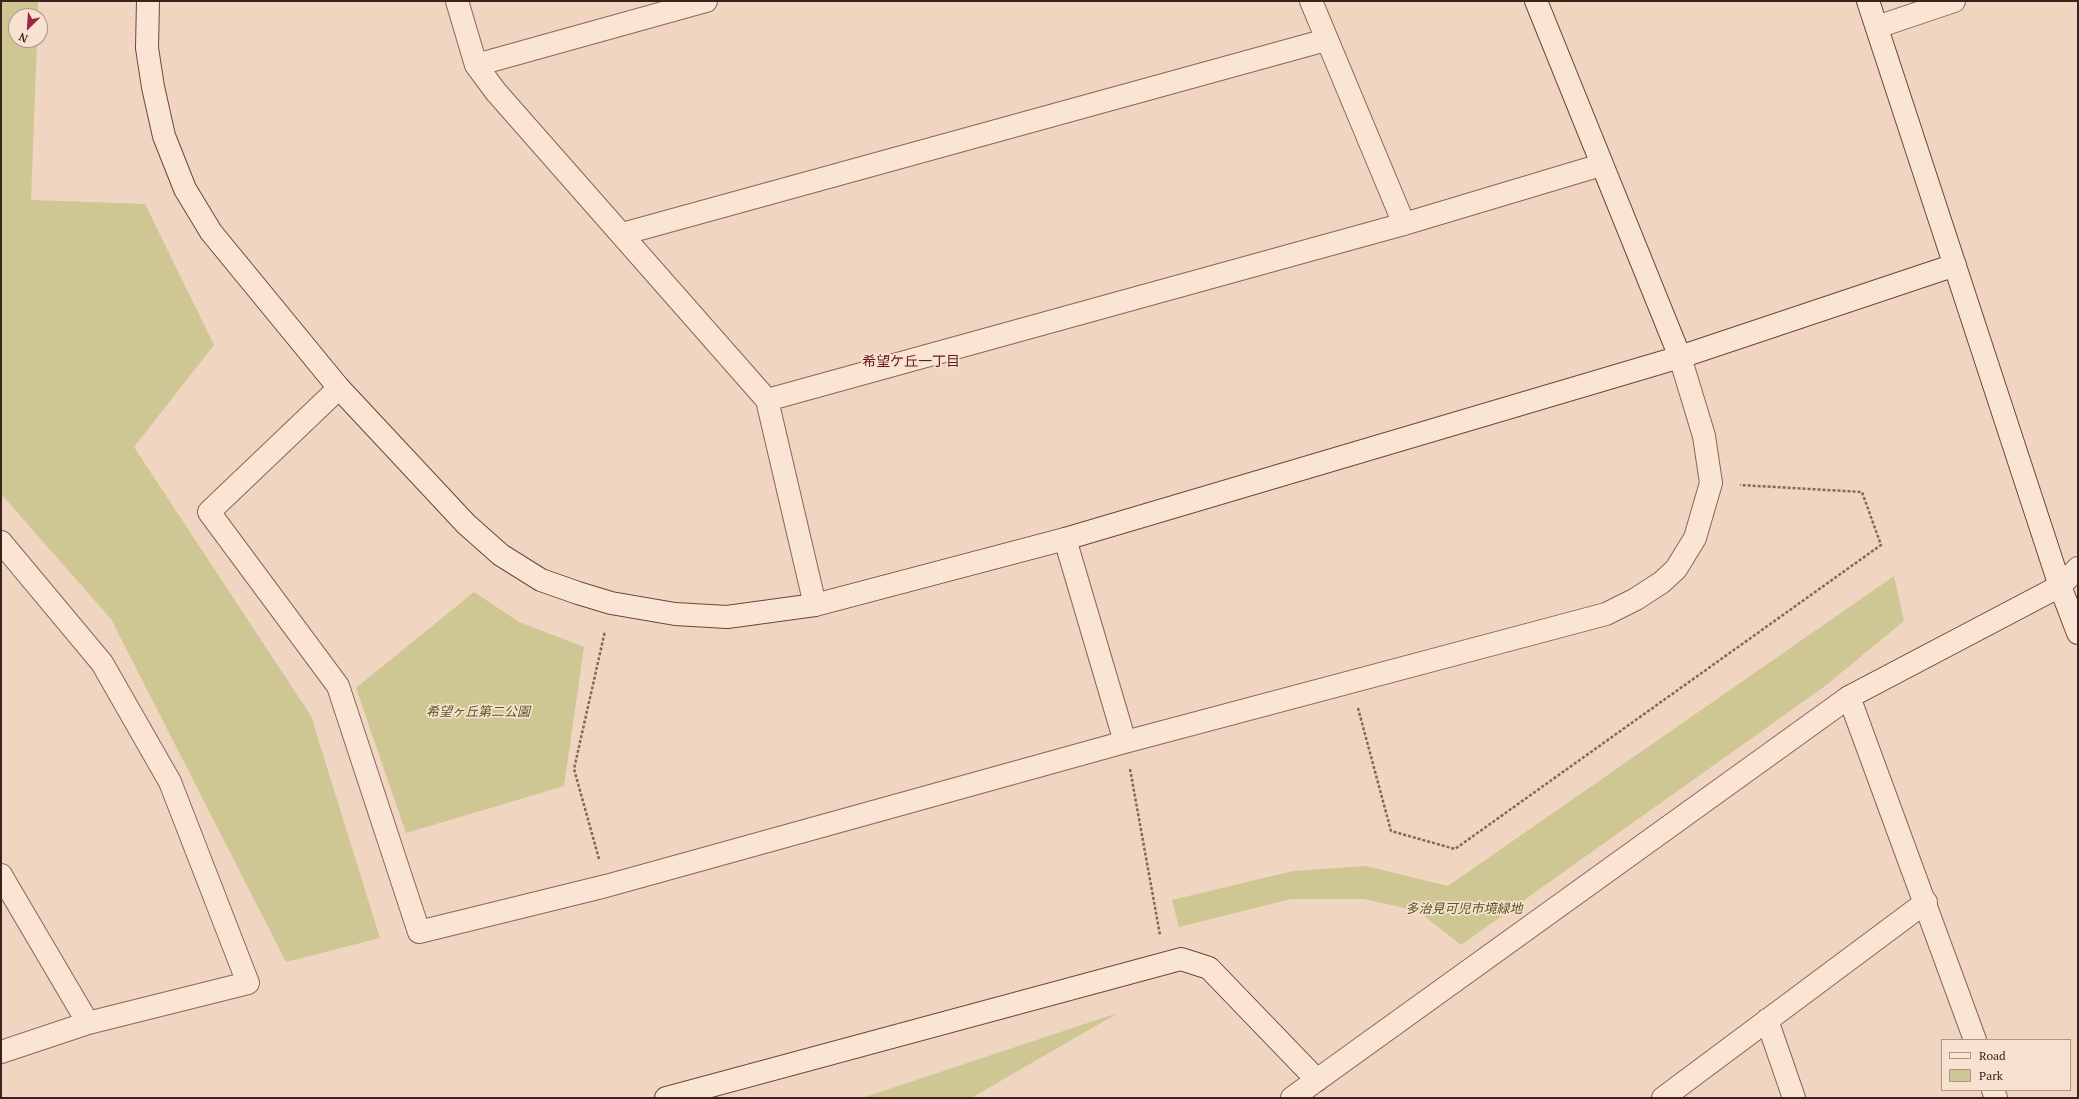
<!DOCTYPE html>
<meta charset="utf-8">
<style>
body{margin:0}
#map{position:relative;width:2079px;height:1099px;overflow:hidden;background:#f0d5c0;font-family:"PT Serif",serif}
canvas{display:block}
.frame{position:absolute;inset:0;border:2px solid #39231c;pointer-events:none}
.legend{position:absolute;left:1941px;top:1039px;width:130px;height:52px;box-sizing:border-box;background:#f7e2d0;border:1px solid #ab9688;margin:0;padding:5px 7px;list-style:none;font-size:12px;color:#39231c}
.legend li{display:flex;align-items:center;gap:8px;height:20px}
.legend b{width:20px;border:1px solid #ab9688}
.north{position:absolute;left:8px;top:8px;width:40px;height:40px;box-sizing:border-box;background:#f7e2d0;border:1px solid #ab9688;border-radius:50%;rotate:205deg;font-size:11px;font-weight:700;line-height:16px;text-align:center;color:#39231c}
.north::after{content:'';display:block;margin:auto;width:14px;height:18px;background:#9c2444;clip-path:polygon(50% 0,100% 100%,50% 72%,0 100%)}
</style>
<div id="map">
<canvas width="2079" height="1099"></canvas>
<div class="frame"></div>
<ul class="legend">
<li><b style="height:5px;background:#fae5d4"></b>Road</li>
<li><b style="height:11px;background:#cec693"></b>Park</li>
</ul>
<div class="north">N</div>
</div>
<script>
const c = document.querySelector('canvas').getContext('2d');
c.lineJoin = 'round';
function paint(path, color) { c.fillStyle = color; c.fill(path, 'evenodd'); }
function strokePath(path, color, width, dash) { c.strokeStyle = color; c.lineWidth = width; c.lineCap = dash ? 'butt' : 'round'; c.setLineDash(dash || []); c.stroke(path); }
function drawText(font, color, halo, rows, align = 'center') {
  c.font = font + ' "PT Serif","Noto Sans JP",serif'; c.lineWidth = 3.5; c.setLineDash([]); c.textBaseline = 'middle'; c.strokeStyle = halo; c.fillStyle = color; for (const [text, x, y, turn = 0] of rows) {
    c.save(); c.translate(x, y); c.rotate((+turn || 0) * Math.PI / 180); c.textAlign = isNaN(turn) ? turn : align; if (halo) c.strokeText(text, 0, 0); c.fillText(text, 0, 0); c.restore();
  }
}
paint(new Path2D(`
 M1,1h37v15h-22v24h21l-6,160 114,4 69,141 -80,102 177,269 69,222 -94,24 -175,-343 -110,-125z
 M1894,576l10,45 -79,65 -364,259 -43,-34 -54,-12h-73l-112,28 -7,-27 121,-29 73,-5 82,20z
 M474,592l45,30 65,25 -20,139 -158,47 -50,-145z
 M1118,1013l-147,85h-109z`), '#cec693');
const street = new Path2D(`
 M457,1l19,64 20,27 271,308 48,205
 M1311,1l93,223
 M1877,27l77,-26
 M476,65l230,-64
 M622,234l704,-194
 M339,388l-130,124 129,174 81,246 187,-46 519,-144 481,-128 30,-15 26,-17 14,-13 19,-31 16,-55 -7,-47 -24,-79
 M767,400l637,-176 197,-59
 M1065,539l60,203
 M1,542l101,121 68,119 78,201 -160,40 -87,29
 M2060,586l18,-18
 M1,875l87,148
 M1767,1020l27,78
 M1993,1090l3,8
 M1292,1098l557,-401 126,343
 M1663,1098l263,-196`);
const secondary = new Path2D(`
 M148,1l-1,47 6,39 11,49 21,53 26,43 128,156 127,136 35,31 40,25 37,13 33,10 64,11 52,3 88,-12 250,-66 615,-182 275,-92
 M1536,1l144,356
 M1868,1l192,585 18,47
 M1849,697l211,-111
 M666,1098l515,-139 28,9 108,112`);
strokePath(street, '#8a6557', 24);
strokePath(secondary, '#6c463a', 24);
strokePath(new Path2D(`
 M1358,708l33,123 64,18 426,-304 -19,-53 -122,-7
 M1130,769l30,166
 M599,859l-25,-90 31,-138`), '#8a6557', 2.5, [3, 2]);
strokePath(street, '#fae5d4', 22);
strokePath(secondary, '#fae5d4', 22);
drawText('italic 13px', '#565622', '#f7e2d0', [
 ["希望ヶ丘第二公園",478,712],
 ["多治見可児市境緑地",1464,909]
]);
drawText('14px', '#67191d', '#f7e2d0', [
 ["希望ケ丘一丁目",911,362]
]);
</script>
